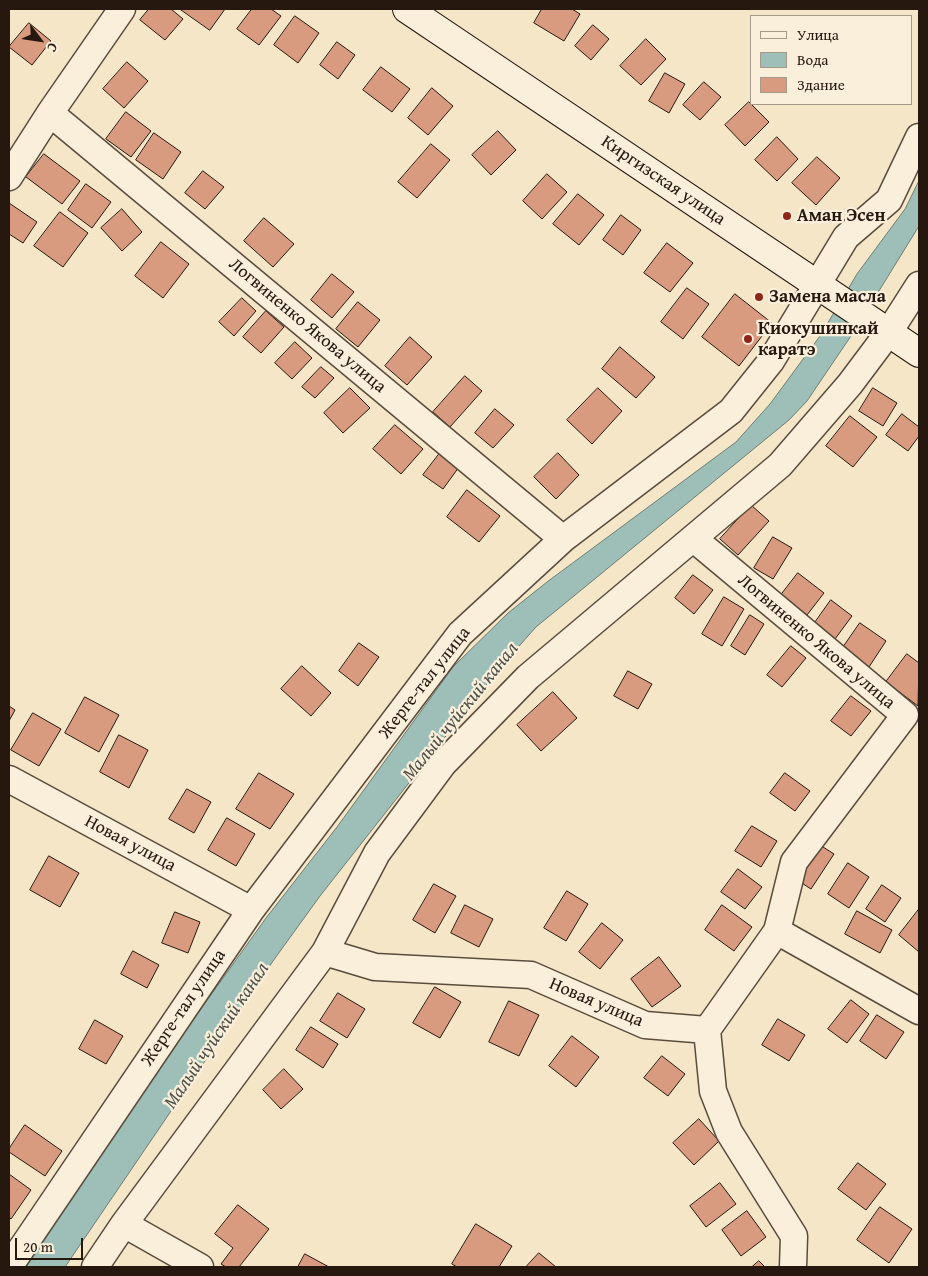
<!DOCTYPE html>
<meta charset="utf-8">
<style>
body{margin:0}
#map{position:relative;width:928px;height:1276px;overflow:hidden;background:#f6e6c8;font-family:"Gentium Book Plus",serif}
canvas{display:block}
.frame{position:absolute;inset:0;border:10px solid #26180f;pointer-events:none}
.legend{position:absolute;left:750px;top:15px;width:162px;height:90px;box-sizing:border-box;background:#f9efdb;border:1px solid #a59989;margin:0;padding:6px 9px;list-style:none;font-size:15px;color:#26180f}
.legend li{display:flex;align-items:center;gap:10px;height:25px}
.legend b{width:25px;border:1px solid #a59989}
.north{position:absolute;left:15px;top:15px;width:50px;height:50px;-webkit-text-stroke:4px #f9efdb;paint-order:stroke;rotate:121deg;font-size:14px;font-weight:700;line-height:20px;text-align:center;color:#26180f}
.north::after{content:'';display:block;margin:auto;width:18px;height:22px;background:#26180f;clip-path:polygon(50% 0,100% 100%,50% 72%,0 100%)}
.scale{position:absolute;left:15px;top:1238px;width:68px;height:22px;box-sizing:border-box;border:2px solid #26180f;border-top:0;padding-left:6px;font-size:15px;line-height:18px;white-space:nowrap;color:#26180f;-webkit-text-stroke:4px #f9efdb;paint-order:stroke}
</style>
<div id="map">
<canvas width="928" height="1276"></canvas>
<div class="frame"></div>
<ul class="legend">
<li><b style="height:6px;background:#f9efdb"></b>Улица</li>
<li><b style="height:14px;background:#9dbfb7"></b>Вода</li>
<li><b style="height:14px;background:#d89b7f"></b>Здание</li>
</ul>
<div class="north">С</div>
<div class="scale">20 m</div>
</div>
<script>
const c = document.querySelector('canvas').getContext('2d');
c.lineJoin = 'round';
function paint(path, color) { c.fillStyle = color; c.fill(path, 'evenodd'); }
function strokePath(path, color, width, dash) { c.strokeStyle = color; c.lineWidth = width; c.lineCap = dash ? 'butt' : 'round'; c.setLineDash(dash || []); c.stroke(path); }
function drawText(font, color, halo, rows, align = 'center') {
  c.font = font + ' "Gentium Book Plus",serif'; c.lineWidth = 4.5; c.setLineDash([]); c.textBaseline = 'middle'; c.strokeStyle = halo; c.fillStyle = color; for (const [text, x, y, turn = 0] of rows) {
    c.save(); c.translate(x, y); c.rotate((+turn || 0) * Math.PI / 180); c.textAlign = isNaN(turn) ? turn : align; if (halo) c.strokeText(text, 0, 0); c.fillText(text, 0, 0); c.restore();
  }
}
const water = new Path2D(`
 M919,181v45l-66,107 -46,68 -18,19 -253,207 -39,44 -177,225 -47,65 -208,306h-41l146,-215 96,-134 71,-91 116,-160 55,-54 39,-31 189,-140 34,-38 50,-68 37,-62 48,-65z`);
paint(water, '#9dbfb7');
strokePath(water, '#6d7c74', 1);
const building = new Path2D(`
 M149,9h22l12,10 -18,21 -25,-20z
 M180,9h45l-15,21z
 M252,9h19l10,7 -22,29 -22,-16z
 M542,9h30l8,5 -16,27 -30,-18z
 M295,16l24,17 -21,30 -24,-18z
 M29,23l22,18 -19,24 -23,-18z
 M593,25l16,14 -18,21 -16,-14z
 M646,39l20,20 -25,26 -21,-19z
 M337,42l18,13 -17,24 -18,-14z
 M127,62l21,19 -24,27 -21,-19z
 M381,67l29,22 -18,23 -29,-22z
 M665,73l20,11 -16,29 -20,-12z
 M704,82l17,15 -21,23 -17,-15z
 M432,88l21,18 -25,29 -20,-17z
 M749,102l20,20 -24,24 -20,-21z
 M126,112l25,19 -20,26 -25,-18z
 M498,131l18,19 -25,25 -19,-20z
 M154,133l27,19 -18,27 -27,-19z
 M777,137l21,22 -21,22 -22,-21z
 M431,144l19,16 -33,38 -19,-16z
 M44,154l36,27 -18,23 -36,-27z
 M817,157l23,21 -24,27 -24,-22z
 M203,171l21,16 -19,22 -20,-16z
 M547,174l20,18 -25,27 -19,-18z
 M86,184l25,18 -19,26 -24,-18z
 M578,194l26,21 -25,30 -26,-21z
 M9,203l28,19 -14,21 -14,-9z
 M122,209l20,23 -20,19 -21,-23z
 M60,212l28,21 -25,34 -29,-21z
 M621,215l20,15 -18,25 -20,-15z
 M264,218l30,26 -21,23 -29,-26z
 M161,242l28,22 -26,34 -28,-22z
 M667,243l26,20 -23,29 -26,-19z
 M332,274l22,18 -22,26 -21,-18z
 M687,288l22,16 -26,35 -22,-17z
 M735,294l37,29 -33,43 -37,-29z
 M242,298l14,13 -22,25 -15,-14z
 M358,302l22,18 -22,27 -22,-18z
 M266,311l18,16 -23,26 -18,-16z
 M410,337l22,20 -25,28 -22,-19z
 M295,342l17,16 -20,21 -17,-16z
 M620,347l35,30 -19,21 -34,-29z
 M321,367l13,11 -19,20 -13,-11z
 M465,376l17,15 -32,36 -17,-15z
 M350,388l20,20 -27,25 -19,-20z
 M598,388l24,23 -30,33 -25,-24z
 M873,388l24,15 -14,23 -24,-15z
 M495,409l19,16 -21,23 -18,-15z
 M902,414l17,13v9l-11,15 -22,-16z
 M850,416l27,21 -24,30 -27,-21z
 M395,425l28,24 -22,25 -28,-25z
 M440,453l19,14 -16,22 -20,-14z
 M558,453l21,22 -23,24 -22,-22z
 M467,490l33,26 -21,26 -32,-25z
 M751,505l18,16 -31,34 -18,-16z
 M773,537l19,11 -19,31 -19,-11z
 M798,573l26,20 -17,22 -26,-20z
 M693,575l20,15 -19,24 -19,-16z
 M724,597l20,12 -22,37 -20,-12z
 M831,600l21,16 -17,23 -21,-15z
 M750,615l14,9 -19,31 -14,-9z
 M860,623l26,18 -17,26 -27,-18z
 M359,643l20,14 -21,29 -19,-15z
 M791,646l15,12 -24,29 -15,-12z
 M907,654l12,9 -1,43 -32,-24z
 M302,666l29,27 -20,23 -30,-27z
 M628,671l24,13 -14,25 -24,-13z
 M553,692l24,26 -36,33 -24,-26z
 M851,696l20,15 -20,25 -20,-15z
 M85,697l34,18 -20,37 -34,-19z
 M9,706l6,4 -6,11z
 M33,713l28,16 -22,37 -28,-16z
 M119,735l29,15 -19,38 -29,-16z
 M259,773l35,21 -24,35 -34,-20z
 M785,773l25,18 -15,20 -25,-18z
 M187,789l24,13 -17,31 -25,-14z
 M227,818l28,16 -19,32 -28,-16z
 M752,826l25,15 -16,26 -26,-16z
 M820,845l14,9 -23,35 -14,-9z
 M49,856l30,17 -19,34 -30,-17z
 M848,863l21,14 -20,31 -21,-14z
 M738,869l24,18 -17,22 -24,-17z
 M434,884l22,12 -21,37 -22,-13z
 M882,885l19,13 -16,24 -19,-13z
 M567,891l21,13 -22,37 -22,-13z
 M465,905l28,14 -14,28 -28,-14z
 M722,905l30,22 -18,24 -29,-21z
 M919,909v43l-20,-17z
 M857,911l35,19 -12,23 -35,-19z
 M175,912l25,10 -12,31 -26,-10z
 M602,923l21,17 -23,29 -21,-17z
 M133,951l26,14 -12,23 -26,-14z
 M659,957l22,29 -29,21 -21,-28z
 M435,987l26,15 -21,36 -27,-15z
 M338,993l27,16 -18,29 -27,-17z
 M851,1000l18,14 -22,29 -19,-14z
 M509,1001l30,14 -20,41 -30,-14z
 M877,1015l27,17 -18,27 -26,-18z
 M778,1019l27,16 -16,26 -27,-16z
 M95,1020l28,16 -17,28 -27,-15z
 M311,1027l27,17 -15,24 -27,-18z
 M572,1036l27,21 -23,30 -27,-21z
 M662,1056l23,18 -17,22 -24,-18z
 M284,1069l19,20 -22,20 -18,-19z
 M699,1119l20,22 -25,24 -21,-22z
 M25,1125l37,26 -17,25 -36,-24v-3z
 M858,1163l28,21 -20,26 -28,-21z
 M9,1174l22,16 -20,29 -2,-2z
 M720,1183l16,21 -30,23 -16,-21z
 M238,1205l31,24 -30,38h-13l-5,-3 12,-16 -18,-14z
 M880,1207l32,22 -23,34 -32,-23z
 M747,1211l19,26 -25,19 -19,-26z
 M476,1224l36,22 -13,21h-42l-5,-3z
 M539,1253l17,14h-30z
 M305,1254l24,13h-31z
 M759,1261l6,6h-13z`);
paint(building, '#d89b7f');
strokePath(building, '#26180f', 1);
const street = new Path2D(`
 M50,113l513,426
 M9,177l41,-64 72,-104
 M9,779l242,131
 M777,931l142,80
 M325,952l50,15 156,8 114,50 62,5 70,-99 17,-69 111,-147 -211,-176
 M707,1030l6,61 16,41 65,104 -1,31
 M124,1224l76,43
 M9,1267l242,-357 209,-276 103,-95 168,-128 40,-50 75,-124 43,-37 30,-63
 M95,1267l29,-43 201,-272 52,-99 66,-89 85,-87 252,-212 70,-81 39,-52 30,-47`);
const secondary = new Path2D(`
 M407,9l512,344`);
strokePath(street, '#5a4c3d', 29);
strokePath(secondary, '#26180f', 30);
strokePath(street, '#f9efdb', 26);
strokePath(secondary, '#f9efdb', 28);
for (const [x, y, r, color] of [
 [787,216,5,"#8f2418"],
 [759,297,5,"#8f2418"],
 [748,339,5,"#8f2418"]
]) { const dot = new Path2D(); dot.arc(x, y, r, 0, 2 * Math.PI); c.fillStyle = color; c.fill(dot); strokePath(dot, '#f9efdb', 2); }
drawText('18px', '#26180f', '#f9efdb', [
 ["Киргизская улица",663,181,34],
 ["Логвиненко Якова улица",307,326,40],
 ["Логвиненко Якова улица",816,642,40],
 ["Жерге-тал улица",425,683,-52],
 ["Новая улица",130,844,28],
 ["Новая улица",596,1003,23],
 ["Жерге-тал улица",184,1008,-56]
]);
drawText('bold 18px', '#26180f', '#f9efdb', [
 ["Аман Эсен",797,216],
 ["Замена масла",769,297],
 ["Киокушинкай",758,329],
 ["каратэ",758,350]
], 'left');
drawText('italic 19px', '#50524a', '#f9efdb', [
 ["Малый чуйский канал",461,712,-51],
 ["Малый чуйский канал",217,1036,-56]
]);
</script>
